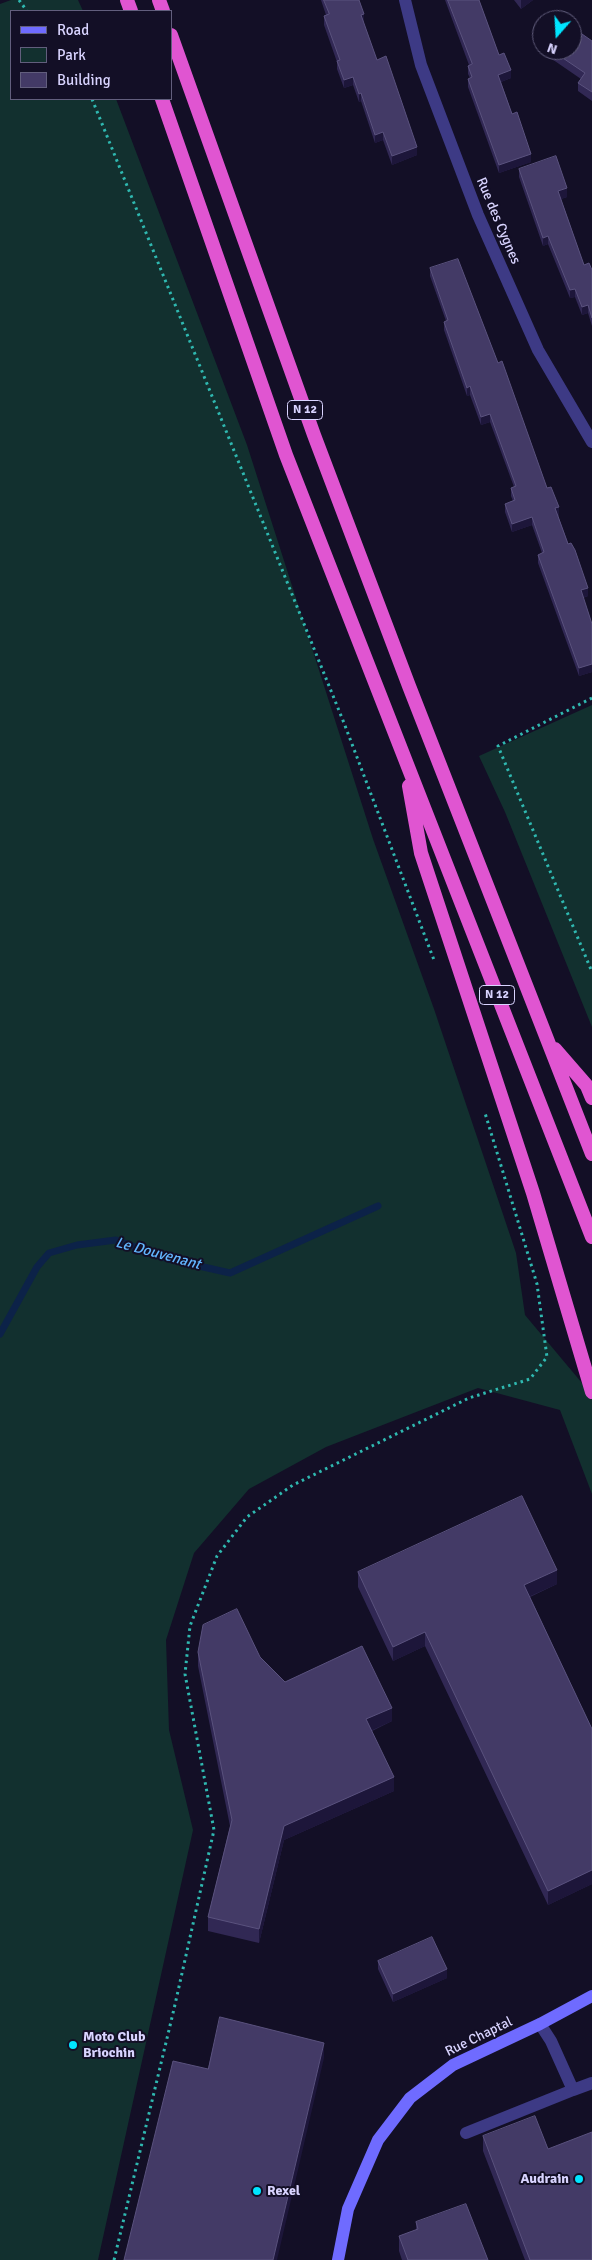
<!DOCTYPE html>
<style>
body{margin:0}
#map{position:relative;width:592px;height:2260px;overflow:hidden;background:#130f26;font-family:Signika,sans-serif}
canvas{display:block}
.legend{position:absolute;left:10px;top:10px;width:162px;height:90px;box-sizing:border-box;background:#130f26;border:1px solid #625e7d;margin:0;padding:6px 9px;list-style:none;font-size:15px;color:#d9d4ff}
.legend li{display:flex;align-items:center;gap:10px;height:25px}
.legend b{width:25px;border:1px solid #625e7d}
.north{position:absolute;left:532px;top:10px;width:50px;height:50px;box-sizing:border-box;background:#130f26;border:1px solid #625e7d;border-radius:50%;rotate:199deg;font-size:14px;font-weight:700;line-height:20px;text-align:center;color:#d9d4ff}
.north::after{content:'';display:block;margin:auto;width:18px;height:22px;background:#00e5ff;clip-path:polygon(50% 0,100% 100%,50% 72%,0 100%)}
</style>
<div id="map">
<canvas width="592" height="2260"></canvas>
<ul class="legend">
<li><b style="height:6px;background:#6f6bff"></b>Road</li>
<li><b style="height:14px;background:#12302f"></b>Park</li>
<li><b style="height:14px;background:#433a66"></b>Building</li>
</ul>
<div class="north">N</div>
</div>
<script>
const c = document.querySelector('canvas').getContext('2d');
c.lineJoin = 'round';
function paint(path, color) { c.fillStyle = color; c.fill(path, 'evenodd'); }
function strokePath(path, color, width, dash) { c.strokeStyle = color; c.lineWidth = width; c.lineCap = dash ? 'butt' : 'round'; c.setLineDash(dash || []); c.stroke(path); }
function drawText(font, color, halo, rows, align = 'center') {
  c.font = font + ' Signika,sans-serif'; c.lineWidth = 4; c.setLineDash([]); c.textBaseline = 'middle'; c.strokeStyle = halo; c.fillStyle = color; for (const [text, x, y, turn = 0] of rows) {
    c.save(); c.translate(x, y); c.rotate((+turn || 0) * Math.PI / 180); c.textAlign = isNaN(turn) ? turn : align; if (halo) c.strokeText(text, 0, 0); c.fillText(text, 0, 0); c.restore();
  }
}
paint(new Path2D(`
 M11,0h67l5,11h-72v88h105l131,346 126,394 61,170 82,244 9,62 67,80v99l-32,-84 -82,-22 -152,59 -77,42 -55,64 -28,87 3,90 24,100 -95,430h-98v-2256z
 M592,705v322l-87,-215 -26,-56z`), '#12302f');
strokePath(new Path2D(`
 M0,1334l37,-67 12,-14 28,-8 39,-5 52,19 62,14 148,-67`), '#0c2248', 7);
strokePath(new Path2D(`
 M19,0l8,11
 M92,99l252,624 90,237
 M592,698l-94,48 94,226
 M114,2260l60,-251 40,-179 -29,-156 5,-48 27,-70 30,-39 46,-32 176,-87 61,-19 17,-22 -10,-73 -52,-171`), '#2fb8b0', 3, [2.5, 4]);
strokePath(new Path2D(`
 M573,2090l19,-7
 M466,2133l107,-43 -22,-49 -11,-17`), '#3d3a85', 12);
strokePath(new Path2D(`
 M405,0l16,65 57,150 60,135 54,92`), '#3d3a85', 12);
strokePath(new Path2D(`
 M338,2260l10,-51 30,-69 32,-42 43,-33 87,-41 52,-28`), '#6f6bff', 12);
strokePath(new Path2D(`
 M127,0l4,11
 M159,0l4,11
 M171,35l143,400 95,251 183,468
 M162,99l124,356 306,782
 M409,786l12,67 112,340 59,199
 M555,1049l32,37 5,12`), '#e055d1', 14);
paint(new Path2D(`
 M321,0h38l5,23h-1l14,37 40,95 -25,10 -9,-25 -8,3 -14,-42 -2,1 -6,-17 -9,3 -7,-19v-7l-13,-37v-9l2,-1z
 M445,0h34l20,55 12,23 -10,4 11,32 19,48 -32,11 -31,-86v-8l2,-1 -2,-4v-8l1,-1z
 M514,0h19l-12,9z
 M592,41v60l-14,-10v-8l3,-4 -32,-22v-7h23z
 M519,169l48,28 -6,2 23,66 8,5v56l-4,-13 -6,2 -7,-18 -5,1 -22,-54 -5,2 -24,-69z
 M430,268l117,220 12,27 -1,1 30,80 -5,2 9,26v48l-13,4 -41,-113v-8l4,-2 -10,-28 -20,7 -7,-20v-8l8,-3 -2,-5v-8l3,-1 -24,-65 -9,3 -11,-30 -3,1 -23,-66v-8l2,-1 -16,-45z
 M358,1572l199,12 -27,13 62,132v155l-44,21 -123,-259 -32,15 -35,-74z
 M198,1652l62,5 25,25 107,39 -20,10 22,60 -110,49 -25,103 -51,-12v-14l22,-91 -32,-160z
 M378,1961l69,17 -54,24 -15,-33z
 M483,2136l65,13 44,111h-67l-42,-109z
 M416,2222l72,38h-86l-3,-9v-15l17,-6z`), '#312854');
paint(new Path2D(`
 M521,0h12l-12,9z
 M364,14v9h-3v-8z
 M511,70v8l-13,5v-8z
 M353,77v8l-9,3v-8z
 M361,93v8l-2,1v-8z
 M383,132v8l-8,3v-8z
 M417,147v8l-25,10v-9z
 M531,154v8l-32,11v-8z
 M567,188v9l-9,3v-9z
 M548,236v8l-5,2v-8z
 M575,289v8l-5,1v-8z
 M588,305v8l-6,2v-8z
 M470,386v9l-3,1v-8z
 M490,414v8l-9,3v-8z
 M559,507v8l-4,1v-8z
 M532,517v8l-20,7v-8z
 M588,588v8l-7,2v-8z
 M592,664v8l-13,4v-8z
 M557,1570v14l-33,15v-14z
 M425,1632v14l-32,15v-14z
 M392,1708v13l-26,12v-14z
 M394,1777v14l-110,49 -25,103v-14l25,-103z
 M592,1870v14l-44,21v-14z
 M447,1969v9l-54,24v-8z
 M324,2043v15l-47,202h-4z`), '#1d163a');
const building = new Path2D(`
 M324,0h35l5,14 -3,1 16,45 9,-4 31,91 -25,9 -9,-24 -8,3 -14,-42 -2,1 -6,-17 -9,3 -7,-19 3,-1 -16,-44 5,-2z
 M448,0h31l20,55 5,-2 7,17 -13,5 14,39 5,-2 14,42 -32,11 -31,-86 4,-2 -4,-11 4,-2z
 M572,27l20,14v51l-14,-9 7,-10 -34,-23h21z
 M556,156l11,32 -9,3 26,74 5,-2 3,7v48l-4,-13 -6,2 -7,-18 -5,1 -22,-54 -5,2 -24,-69z
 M458,259l40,104 4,-2 45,127 4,-1 8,20 -4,1 13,36 3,-1 4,7 13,38 -7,2 11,34v40l-13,4 -41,-113 6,-3 -12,-35 -20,7 -7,-20 10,-4 -4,-12 5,-2 -26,-72 -9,3 -11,-31 -3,2 -23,-66 4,-2 -18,-52z
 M522,1496l35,74 -33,15 68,144v141l-44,21 -123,-259 -32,15 -35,-75z
 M237,1609l23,48 25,25 77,-36 30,62 -26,11 28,58 -110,49 -25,103 -51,-12 24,-97 -34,-168 5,-27z
 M432,1937l15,32 -54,25 -15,-33z
 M220,2017l104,26 -51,217h-149l49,-199 35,8z
 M535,2116l13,33 44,-17v128h-62l-47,-124z
 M466,2204l22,56h-80l-9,-24 19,-7 -2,-7z`);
paint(building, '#433a66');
strokePath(building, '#5a527e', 1);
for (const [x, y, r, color] of [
 [73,2045,5,"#00e5ff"],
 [579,2179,5,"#00e5ff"],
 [257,2191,5,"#00e5ff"]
]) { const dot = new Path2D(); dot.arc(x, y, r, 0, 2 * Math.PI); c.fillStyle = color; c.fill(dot); strokePath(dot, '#130f26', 2); }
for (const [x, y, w] of [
 [305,410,35],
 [497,995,35]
]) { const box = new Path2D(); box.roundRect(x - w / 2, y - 9.5, w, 19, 4); c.fillStyle = '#130f26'; c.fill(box); strokePath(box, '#d9d4ff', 1); }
drawText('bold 12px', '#d9d4ff', null, [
 ["N 12",305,410],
 ["N 12",497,995]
]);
drawText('14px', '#d9d4ff', '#130f26', [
 ["Rue des Cygnes",498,221,67],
 ["Rue Chaptal",479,2037,-26]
]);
drawText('bold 14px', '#d9d4ff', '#130f26', [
 ["Moto Club",83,2037],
 ["Briochin",83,2053],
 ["Audrain",569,2179,"right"],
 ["Rexel",267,2191]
], 'left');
drawText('italic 15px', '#62b6ff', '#130f26', [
 ["Le Douvenant",158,1254,15]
]);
</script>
